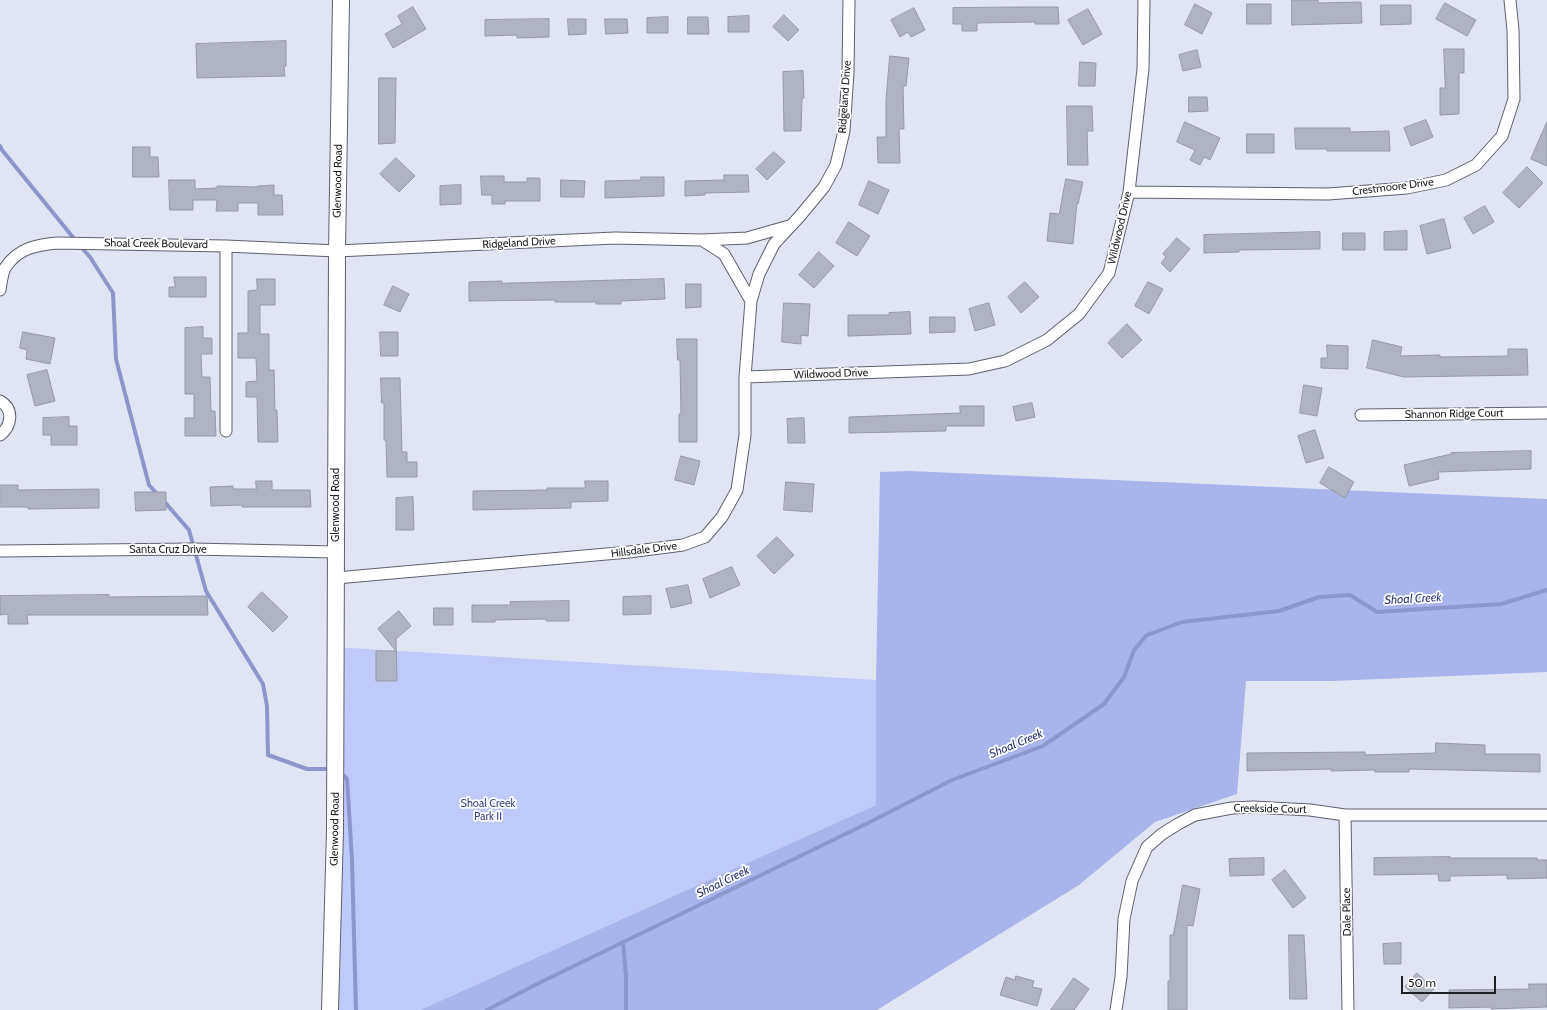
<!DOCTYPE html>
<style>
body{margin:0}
#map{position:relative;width:1547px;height:1010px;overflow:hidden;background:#e1e5f3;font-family:Cabin,sans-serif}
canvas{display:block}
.scale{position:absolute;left:1401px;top:976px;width:95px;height:18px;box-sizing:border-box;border:2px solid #1e1f24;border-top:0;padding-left:5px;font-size:12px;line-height:14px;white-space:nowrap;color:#1e1f24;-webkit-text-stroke:3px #fff;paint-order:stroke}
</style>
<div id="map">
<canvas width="1547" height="1010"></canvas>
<div class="scale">50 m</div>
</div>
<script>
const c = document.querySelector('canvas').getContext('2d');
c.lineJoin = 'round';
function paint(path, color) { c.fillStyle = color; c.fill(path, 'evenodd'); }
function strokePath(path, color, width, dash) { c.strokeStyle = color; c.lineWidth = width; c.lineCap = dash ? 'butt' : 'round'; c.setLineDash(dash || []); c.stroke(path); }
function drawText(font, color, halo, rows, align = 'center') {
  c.font = font + ' Cabin,sans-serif'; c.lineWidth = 3.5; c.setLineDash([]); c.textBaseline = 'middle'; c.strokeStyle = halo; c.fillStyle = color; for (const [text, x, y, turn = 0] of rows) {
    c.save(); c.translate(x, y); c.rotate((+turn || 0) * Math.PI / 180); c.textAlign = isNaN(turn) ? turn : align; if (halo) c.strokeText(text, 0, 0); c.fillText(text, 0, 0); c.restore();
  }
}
paint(new Path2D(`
 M335,647l541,33v125l-456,205h-86z`), '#bfc9fa');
paint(new Path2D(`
 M910,471l637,28v173l-215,9h-86l-9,113 -82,28 -76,63 -202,125h-457l456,-205v-125l4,-208z`), '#a9b4ed');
strokePath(new Path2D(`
 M0,146l2,4 74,91
 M80,246l10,11 23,36 3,66 33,126 9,10
 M163,500l26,30 17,61 57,93 4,22 1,49 39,14h24
 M340,772l7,7 5,81 4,150
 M623,942l3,34v34
 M487,1010l52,-27 327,-159 86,-44 91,-34 61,-42 20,-27 10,-27 13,-15 35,-13 97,-11 40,-14 31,-2 27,17 124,-8 46,-14`), '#8c96cd', 4);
const building = new Path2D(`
 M1292,0h26v3l43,-1 1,21 -70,2z
 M1445,3l31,17 -9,16 -31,-17z
 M1195,4l17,9 -10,21 -17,-9z
 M1247,4h24v20h-24z
 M1381,5h30v19l-30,1z
 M413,7l13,22 -33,19 -8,-14 17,-10 -4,-8z
 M1020,7h38l1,17h-24v-2l-58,1v8h-15v-7h-9v-16z
 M914,8l11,22 -14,7 -3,-5 -8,5 -9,-17z
 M1088,9l14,25 -19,11 -15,-25z
 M784,15l15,15 -11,11 -15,-14z
 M749,16v16h-21v-15z
 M668,17v16h-21v-15z
 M688,17h20l1,17h-21z
 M549,19v18l-32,1v-3l-32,1v-16z
 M568,19h18v15l-17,1z
 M605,19h22l1,14 -22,1z
 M286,41v25h-2l1,10 -88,2 -1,-34z
 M1444,49h20v24h-5v41l-19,1v-27h5z
 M1197,50l4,17 -18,4 -4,-16z
 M890,56l19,2 -3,28h-3l1,43h-5l1,34h-22l-1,-26h9v-36z
 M1080,62l16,1 -1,23h-16z
 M803,71l1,27h-2l-1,33h-17l-1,-59z
 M379,78h17l-1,65 -16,1z
 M1189,97h18l1,14 -19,1z
 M1067,106h25l1,25h-6l1,34h-20z
 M1426,120l7,17 -22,9 -7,-18z
 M1185,122l35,16 -10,22 -6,-3 -4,8 -10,-5 5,-10 -18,-8z
 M1547,122v44l-16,-7z
 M1295,128h55v4l39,-1 1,20h-63v-2h-31z
 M1247,134h27v19h-27z
 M133,147h17v10h8l1,20h-26z
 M774,152l11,10 -18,18 -11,-11z
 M396,158l19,18 -16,16 -19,-18z
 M1527,167l16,16 -24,25 -16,-15z
 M724,175h24l1,17 -44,1v2l-20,1v-15l39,-1z
 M481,176h23v6h23v-4h13v23h-35v3h-13v-9h-10z
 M641,177h23v19l-59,2v-17l36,-1z
 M1066,179l17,3 -5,22 -1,-1 -4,41 -26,-3 3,-28 9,1z
 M169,180h26v9l22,-1v-2l40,1v-1l17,-1v10h8l1,20h-25v-12h-20v8h-22l1,-11h-24v10h-23z
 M561,180l24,1 -1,16h-23z
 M869,181l20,9 -11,24 -19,-9z
 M461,185v19l-21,1v-19z
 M1485,206l9,16 -21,12 -9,-16z
 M1444,219l7,29 -24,6 -7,-28z
 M849,222l21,14 -13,20 -21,-13z
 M1407,231v19h-23v-18z
 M1320,232v17l-81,1v2l-35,1v-18z
 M1343,233h22v17h-22z
 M1177,238l13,11 -20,23 -9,-9 5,-6 -3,-3z
 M819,252l15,14 -20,22 -15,-13z
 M174,277h32v20h-37v-10h6z
 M257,279h18v26h-15v29h9v36h5l1,40h2l1,32h-20l-1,-45h-11v-15l11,-1 -1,-23h-18v-25h10v-42l9,-1z
 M664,279l1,20 -44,2v3h-25v-2h-41v-2l-86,1v-19l33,-1v2z
 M1025,282l14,15 -18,16 -13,-16z
 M1148,282l15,7 -14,25 -14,-8z
 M686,284h15v23l-15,1z
 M393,286l16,8 -9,18 -16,-7z
 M784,303l26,1 -2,32 -7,-1v9l-19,-2z
 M989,303l6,22 -20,6 -6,-22z
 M910,312l1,22 -63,2v-21h41v-2z
 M930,317h25v15l-25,1z
 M1127,324l15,16 -20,18 -14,-15z
 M203,327v11h9v16h-11l1,23h8l1,34h4l1,25h-31v-18h9v-24h-9v-66z
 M23,332l32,6 -5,26 -24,-5 1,-9 -7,-2z
 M380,332h18v24h-17z
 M677,339h20v103h-18v-28h2l-1,-54h-2z
 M1373,340l29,7 -2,9 40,-1v2l68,-1v-7h19l1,26 -124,2 -37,-9z
 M1327,345l21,1v23l-27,-1v-10h6z
 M47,370l8,31 -20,5 -8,-31z
 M381,378h19l2,74h5v10h10v15h-30l-1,-37h-2v-37h-2z
 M1304,385l18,3 -5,28 -17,-3z
 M1032,403l3,14 -19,4 -3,-14z
 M960,406h24v20h-38v5l-97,2v-16l111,-4z
 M69,417v9h8v19h-26v-10h-8v-17z
 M804,418l1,25h-17l-1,-24z
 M1315,430l9,28 -18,5 -8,-27z
 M1531,451v18l-93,3 1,7 -30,7 -5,-21 47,-11v-1z
 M681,456l19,5 -6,24 -19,-5z
 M1329,467l25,15 -9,16 -25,-15z
 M256,481h16v9h38l1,17h-69v-2l-31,1 -1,-19 23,-1v3h23z
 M585,481h23v20l-37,1v6l-98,2v-19l74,-1v-2h38z
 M786,482l28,2 -2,28 -28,-2z
 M0,485h18v5l81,-1v19l-71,1v-2h-28z
 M135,492h31v18l-30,1z
 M413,497l1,33h-18v-32z
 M777,537l17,18 -20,19 -17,-18z
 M732,567l8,18 -30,13 -7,-19z
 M688,585l4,18 -21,5 -5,-19z
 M262,592l26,25 -15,15 -25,-25z
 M109,595v2l98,-1 1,19h-181l1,9h-20v-10l-8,1v-19z
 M651,596v18l-28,1v-18z
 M569,601v20h-23v-2l-51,1v2h-23v-17h39l-1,-3z
 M434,608h19v17h-19z
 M399,611l12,15 -15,13 1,42h-21v-30h20l-18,-22z
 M1436,743l49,2v9h55v18l-131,-3v3h-34v-2l-44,1v-2l-84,2v-18l118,-1v3l70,-2z
 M1450,857v1h87v2h10v18l-40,1v-4l-57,1v5h-11l-1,-7 -64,1v-17z
 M1264,858v17l-34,1 -1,-17z
 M1285,870l21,28 -13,10 -21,-28z
 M1183,885l17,4 -7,37 -6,-1v85h-19v-29h2v-46h3z
 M1289,935h15l3,64h-17z
 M1401,943v21h-17l-1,-20z
 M1417,973l17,16 -12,13 -17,-15z
 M1016,976l18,5 -2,6 10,2 -5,17 -37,-11 6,-18 9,3z
 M1074,978l15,11 -15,21h-23z
 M1529,984h18v23l-56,2v-2l-42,1v-18l80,-1z`);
paint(building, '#b0b3c1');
strokePath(building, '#9699a6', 1);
const minor = new Path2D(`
 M1129,192l199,2 79,-6 39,-8 30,-15 26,-29 12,-37 -1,-69 -3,-30
 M702,240l45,-2 42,-12
 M0,290c1,-6 2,-16 5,-22 13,-20 31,-23 52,-25l169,3 111,5 278,-13 87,2 22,14 27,47
 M745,377l224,-8 36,-8 42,-21 32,-26 30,-41 20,-81 14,-123 1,-69
 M0,401c14,8 12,25 0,34
 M1361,415l186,-2
 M226,431v-185
 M0,551l192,-2 144,3
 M336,578l293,-26 54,-7 22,-8 17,-20 15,-27 8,-55v-58l6,-76 8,-27 15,-30 26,-28 24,-29 12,-22 8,-34 4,-58 1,-73
 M1345,815l3,195
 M1116,1010l5,-33 3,-58 8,-38 15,-34 15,-13 16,-10 17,-9 37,-7 21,-1 57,3 35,5h202`);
const secondary = new Path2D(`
 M330,1010l5,-179 2,-580 4,-251`);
strokePath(minor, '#5e616d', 13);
strokePath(secondary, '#5e616d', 18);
strokePath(minor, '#fff', 11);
strokePath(secondary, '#fff', 16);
drawText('11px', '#1e1f24', '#fff', [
 ["Ridgeland Drive",845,97,-86],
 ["Glenwood Road",338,181,-89],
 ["Crestmoore Drive",1393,187,-7],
 ["Wildwood Drive",1120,228,-77],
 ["Ridgeland Drive",519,243,-3],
 ["Shoal Creek Boulevard",156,244,1],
 ["Wildwood Drive",831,374,-2],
 ["Shannon Ridge Court",1454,414,-1],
 ["Glenwood Road",336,505,-90],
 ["Santa Cruz Drive",168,550],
 ["Hillsdale Drive",644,550,-7],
 ["Creekside Court",1270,809,1],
 ["Glenwood Road",335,829,-89],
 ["Dale Place",1347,912,-91]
]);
drawText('11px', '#3f468a', '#fff', [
 ["Shoal Creek",488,804],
 ["Park II",488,817]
]);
drawText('italic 12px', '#33387b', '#fff', [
 ["Shoal Creek",1413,599,-3],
 ["Shoal Creek",1016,744,-23],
 ["Shoal Creek",723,882,-26]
]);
</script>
